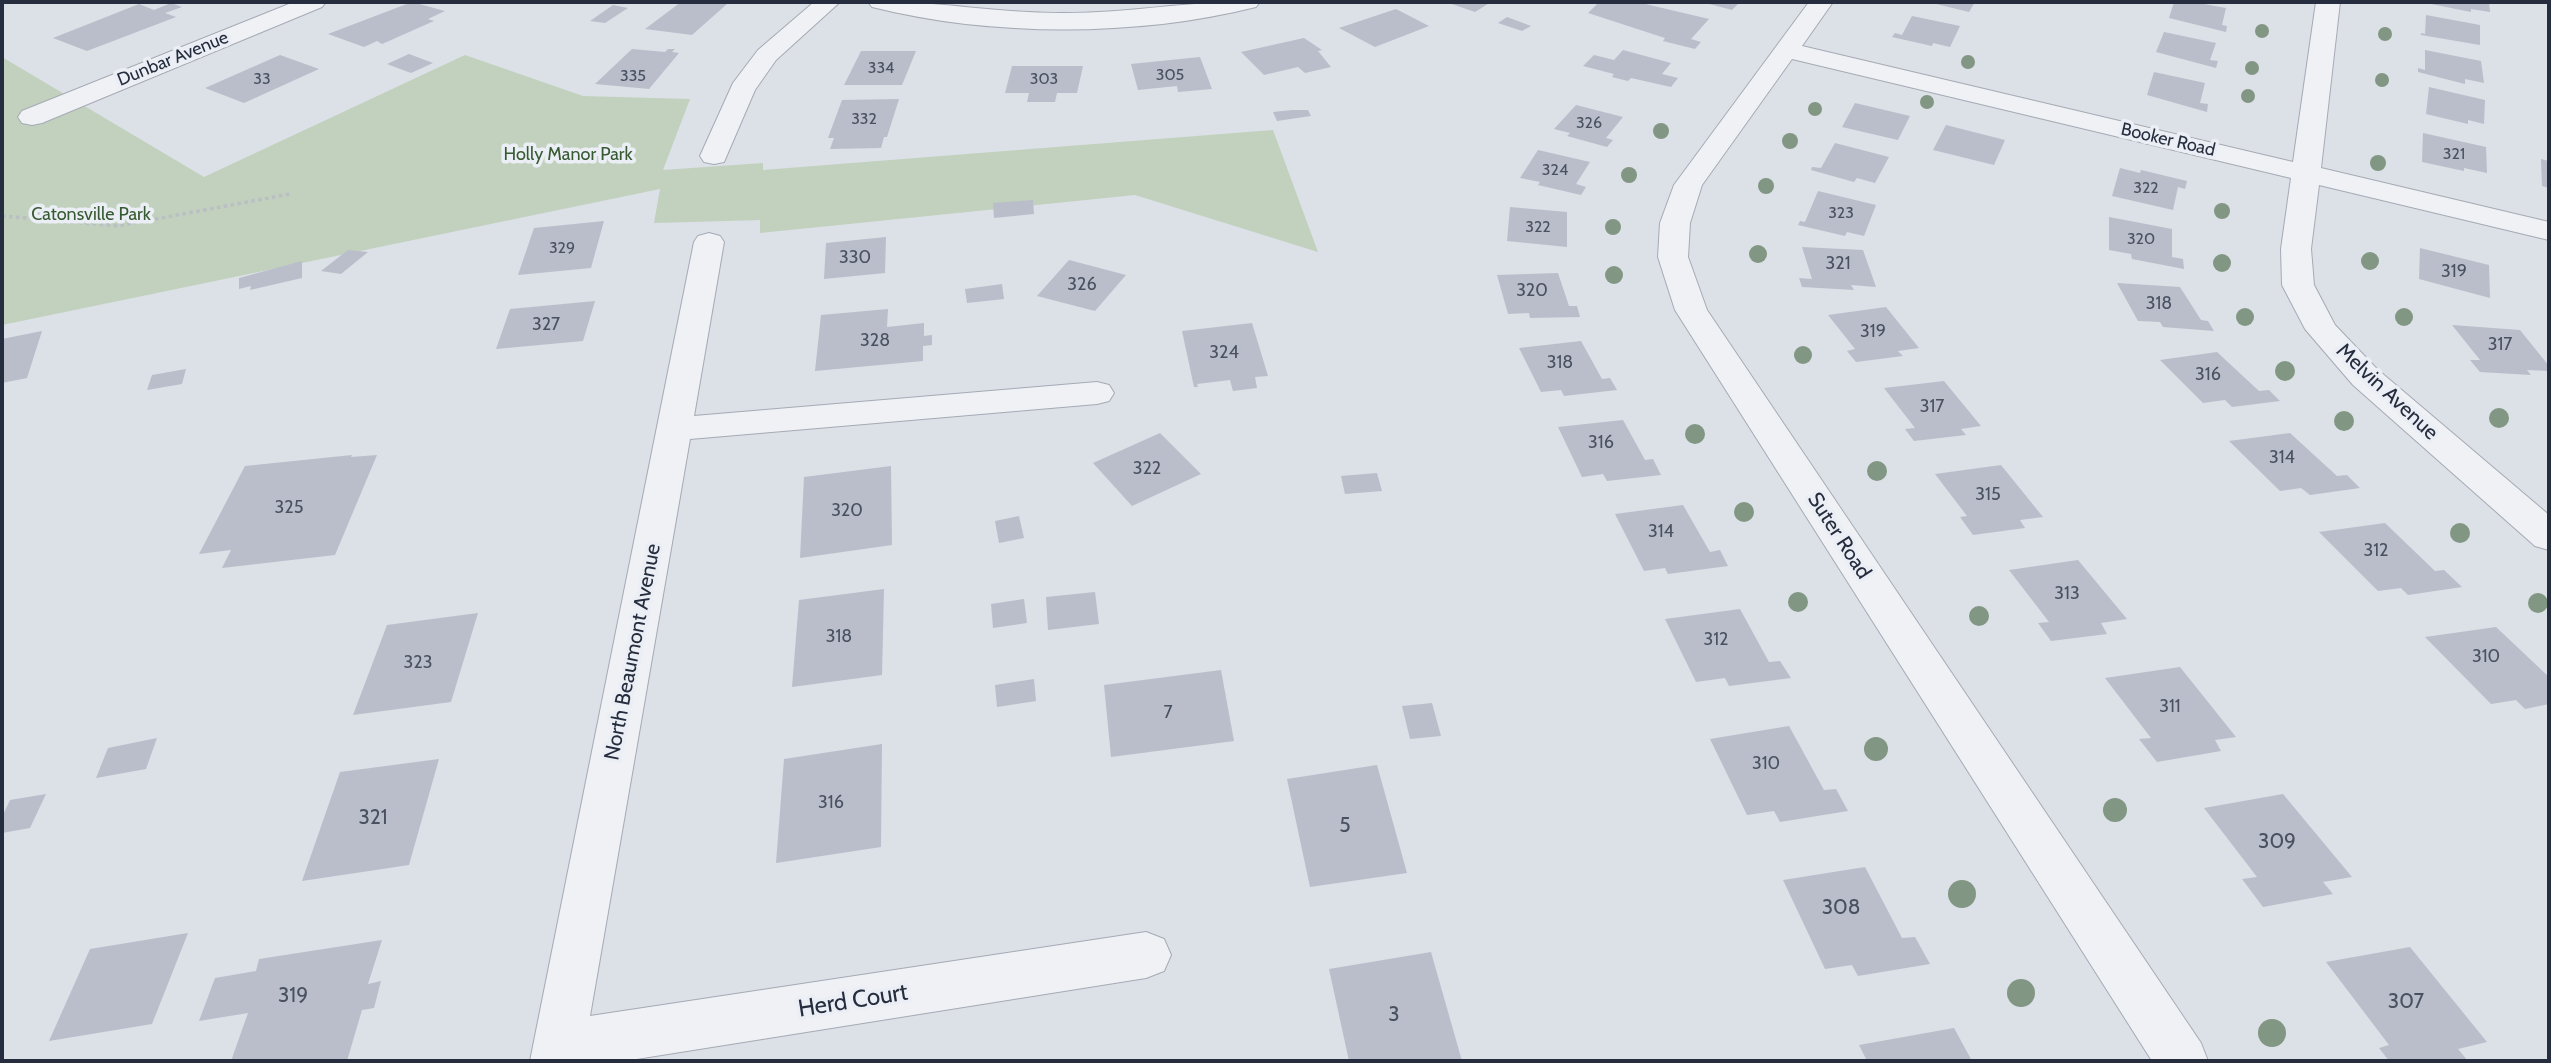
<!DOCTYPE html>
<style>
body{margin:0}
#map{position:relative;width:2551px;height:1063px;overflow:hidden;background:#dce0e7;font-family:Cabin,sans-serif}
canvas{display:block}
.frame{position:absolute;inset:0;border:4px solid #252d3e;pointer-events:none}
</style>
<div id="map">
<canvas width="2551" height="1063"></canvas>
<div class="frame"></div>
</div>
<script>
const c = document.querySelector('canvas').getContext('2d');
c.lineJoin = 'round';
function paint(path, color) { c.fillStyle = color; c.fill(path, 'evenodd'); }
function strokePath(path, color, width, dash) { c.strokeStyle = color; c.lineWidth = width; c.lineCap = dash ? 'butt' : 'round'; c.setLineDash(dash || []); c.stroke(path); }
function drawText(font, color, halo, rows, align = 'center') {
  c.font = font + ' Cabin,sans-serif'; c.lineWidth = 7; c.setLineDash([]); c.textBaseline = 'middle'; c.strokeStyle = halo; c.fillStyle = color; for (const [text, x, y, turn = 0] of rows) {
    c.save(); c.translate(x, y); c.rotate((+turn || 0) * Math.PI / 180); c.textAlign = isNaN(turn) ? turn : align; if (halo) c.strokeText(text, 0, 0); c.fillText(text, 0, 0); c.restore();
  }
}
paint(new Path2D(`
 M465,55l118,41 107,3 -27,71 100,-7v7l510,-40 45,122 -183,-57 -375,38v-13l-106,3 6,-34 -658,136v-268l202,120z`), '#c1d1bd');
paint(new Path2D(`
 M412,2l33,9 -17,8 6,2 -52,23 -5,-3 -13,6 -36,-13z
 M681,2h30l16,2 -35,31 -47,-6z
 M1446,2h45l-16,10z
 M1599,2h38l72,17 -18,20 10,3 -6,7 -32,-8 2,-3 -77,-25z
 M1702,2h27l9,2 -6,6z
 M1928,2h47l-6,10z
 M2174,2h19l33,6 -4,17 5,1 -1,6 -57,-14z
 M2432,2h57l1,10 -19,-3v3l-40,-8z
 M171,3l11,4 -17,6 11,4 -89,34 -34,-13 86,-34 15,6z
 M613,5l15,3 -23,15 -15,-2z
 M1396,9l33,17 -54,21 -36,-19z
 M2426,15l54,10v20l-59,-10v-2l4,1z
 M1912,16l48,10 -10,21 -17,-4 -1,3 -40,-9 3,-4 7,2z
 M1507,17l24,9 -9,5 -24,-8z
 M2164,32l52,11 -6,17 8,1 -2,7 -60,-16z
 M1304,38l18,12 -4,1 13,16 -26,6 -7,-6 -34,8 -23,-23z
 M632,49l33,3 3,-3h7l-3,3 7,1 -30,36 -54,-5z
 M1623,50l48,13 -9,11 16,4 -7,9 -40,-9 -3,3 -16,-4 2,-3 -31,-8 11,-11 20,5z
 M2425,50l56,11 3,22 -19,-4v5l-47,-12v-4l7,2z
 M861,51h55l-14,34h-58z
 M409,54l24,9 -22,10 -24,-9z
 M280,55l39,14 -75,34 -39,-15z
 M1200,57l12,32 -34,3 -1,-6 -39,4 -7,-26z
 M1012,66h71l-6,27h-20l-2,9h-28l2,-9h-24z
 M2154,72l51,11 -5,20 8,1 -1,8 -60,-17z
 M2429,87l56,13 -1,24 -16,-4v4l-42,-10z
 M899,99l-12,38h-3l-3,11 -51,1 4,-11h-6l14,-38z
 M1855,103l55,13 -12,24 -56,-13z
 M1576,105l47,12 -17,21 7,2 -6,7 -40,-11 3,-3 -16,-4z
 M1292,110h16l3,6 -34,5 -4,-9z
 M1946,125l59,15 -11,25 -61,-15z
 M2423,133l63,14 1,26 -23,-5v3l-42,-9z
 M1835,143l54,14 -14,26 -18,-5 -3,4 -43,-12 1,-3 9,1z
 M1538,150l52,12 -14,22 10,3 -5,8 -43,-10 2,-3 -20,-4z
 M2541,159l8,2v27l-7,-2z
 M2120,168l20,5 1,-3 46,11 -2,8 -7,-2 -5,23 -61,-14z
 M1818,191l58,14 -12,31 -17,-4 -2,4 -47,-11 2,-4 5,1z
 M1033,200l1,14 -40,4 -1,-15z
 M1510,207l57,5v35l-60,-6z
 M2109,217l63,12v28l11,2 1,10 -52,-10 -1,-5 -22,-4z
 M604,221l-13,47 -73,7 16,-47z
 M886,237l-1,36 -61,6 2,-36z
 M1802,247l61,3 13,37 -25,-2 3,5 -52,-3 -3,-9 13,1z
 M2420,248l69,17 1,33 -71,-19z
 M348,250l20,2 -27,22 -20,-3z
 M1069,260l57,15 -31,36 -58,-15z
 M302,261v17l-52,12 1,-4 -12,3v-11z
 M1558,273l11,33h8l3,11 -50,1 -1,-5 -21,1 -11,-39z
 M2117,283l63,4 21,33 7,1 6,10 -51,-4 -3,-5 -22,-1z
 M1002,284l2,15 -37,4 -2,-14z
 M595,301l-12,40 -87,8 14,-40z
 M1886,307l33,41 -21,3 5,5 -47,6 -9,-11 8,-2 -27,-34z
 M888,309l-1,18 37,-4v13l8,-1v10l-9,1v15l-108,10 6,-56z
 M1252,323l16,53 -13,1 2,11 -24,3 -3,-11 -33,4 1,3h-4l-12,-56z
 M2452,325l68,5 29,36v5l-22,-1 4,5 -51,-3 -10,-12h10z
 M42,331l-15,47 -25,5v-44z
 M1581,341l21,38 8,-1 7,12 -53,6 -3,-6 -20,2 -22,-44z
 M2217,352l42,39 10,-1 11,11 -48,6 -7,-7 -22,3 -43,-43z
 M186,369l-4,15 -35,6 5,-15z
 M1944,381l37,45 -20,3 5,6 -52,6 -9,-12 10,-1 -31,-40z
 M1623,420l22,40 8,-1 8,16 -54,6 -4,-7 -21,3 -24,-50z
 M1160,433l41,41 -69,32 -39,-43z
 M2290,433l47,43 10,-1 13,13 -50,7 -9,-7 -21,3 -51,-50z
 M352,455l-1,2 26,-2 -42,100 -113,13 9,-18 -32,4 46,-88z
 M2001,465l42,52 -23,3 5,8 -52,7 -13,-18 7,-1 -32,-42z
 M891,466l1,79 -92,13 4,-81z
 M1377,473l5,18 -37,3 -4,-18z
 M1683,505l27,47 10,-2 8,16 -60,8 -3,-6 -21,3 -29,-57z
 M1019,516l5,22 -25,5 -4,-22z
 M2385,523l50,48 9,-1 18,17 -54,8 -7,-7 -23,3 -59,-59z
 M2078,560l49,59 -26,4 6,11 -56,7 -13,-18 11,-1 -40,-52z
 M884,589l-2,86 -90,12 7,-87z
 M1095,592l4,32 -51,6 -2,-33z
 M1024,599l3,24 -34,5 -2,-24z
 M1740,609l29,53 11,-1 11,17 -62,8 -4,-8 -29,4 -31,-63z
 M478,613l-27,89 -98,13 34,-90z
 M2496,627l53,50v27l-24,5 -9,-9 -25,4 -66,-67z
 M2180,667l56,70 -21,3 6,11 -64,11 -18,-23 12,-1 -46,-60z
 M1221,670l13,71 -123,16 -7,-72z
 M1034,679l2,22 -39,6 -2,-22z
 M1432,703l9,33 -31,3 -8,-33z
 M1789,726l35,64 12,-1 12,22 -68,11 -6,-11 -27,4 -37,-76z
 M157,738l-11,31 -50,9 12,-30z
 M882,744l-1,103 -105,16 8,-104z
 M439,759l-30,106 -107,16 38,-109z
 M1377,765l30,108 -97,14 -23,-108z
 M46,794l-16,34 -28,5v-16l8,-17z
 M2283,794l69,83 -29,5 10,12 -70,13 -21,-28 15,-2 -53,-69z
 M1865,867l37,71 13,-1 15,27 -72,12 -6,-11 -27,4 -42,-89z
 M188,933l-36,91 -103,17 41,-92z
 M382,940l-14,44 13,-3 -7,27 -12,2 -15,51h-116l17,-48 -49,8 16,-43 41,-7 3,-12z
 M2410,947l77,95 -29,7 10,12h-79l-10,-13 10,-3 -63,-83z
 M1431,952l31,109h-113l-20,-92z
 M1954,1028l18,33h-105l-8,-16z`), '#b9beca');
const minor = new Path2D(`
 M294,2h32l-4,5 -280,116 -10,2 -10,-2 -4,-6 4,-6z
 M814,2h26l-64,58 -21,30 -31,72 -10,2 -10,-2 -4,-6 33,-73 25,-33z
 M868,2c66,-2 132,12 199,11 64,0 129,-13 193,-11l-4,5c-119,30 -265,30 -384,0z
 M1809,2h24l-31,44 491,116 23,-160h24l-19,166 228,54v18l-230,-55 -8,64 3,36 21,40 42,44 172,146v35l-14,-4 -182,-161 -48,-56 -23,-44 -1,-36 10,-71 -499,-119 -90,126 -12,38 -2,34 19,53 494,733 7,18h-56l-477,-751 -17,-53 2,-34 14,-38z
 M709,233l11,3 4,6 -30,174 403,-34 12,3 5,8 -5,8 -12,3 -407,35 -100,577 556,-84 18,7 7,16 -7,16 -18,7 -522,83h-94l164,-819 4,-6z`);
strokePath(minor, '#a5aab4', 2);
strokePath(new Path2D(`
 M2,216l116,10 172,-32`), '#babec5', 3.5, [3.5, 3.5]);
paint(minor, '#eff1f5');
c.fillStyle = '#819683';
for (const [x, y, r] of [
 [2262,31,7],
 [2385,34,7],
 [1968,62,7],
 [2252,68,7],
 [2382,80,7],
 [2248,96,7],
 [1927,102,7],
 [1815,109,7],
 [1661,131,8],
 [1790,141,8],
 [2378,163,8],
 [1629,175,8],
 [1766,186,8],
 [2222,211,8],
 [1613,227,8],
 [1758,254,9],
 [2370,261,9],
 [2222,263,9],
 [1614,275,9],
 [2245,317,9],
 [2404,317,9],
 [1803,355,9],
 [2285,371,10],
 [2499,418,10],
 [2344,421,10],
 [1695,434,10],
 [1877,471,10],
 [1744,512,10],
 [2460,533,10],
 [1798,602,10],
 [2538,603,10],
 [1979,616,10],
 [1876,749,12],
 [2115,810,12],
 [1962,894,14],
 [2021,993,14],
 [2272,1033,14]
]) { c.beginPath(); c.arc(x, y, r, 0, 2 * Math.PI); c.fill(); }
drawText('16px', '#4a5161', null, [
 ["334",881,68],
 ["305",1170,75],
 ["335",633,76],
 ["33",262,79],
 ["303",1044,79],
 ["332",864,119],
 ["326",1589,123],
 ["321",2454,154],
 ["324",1555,170],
 ["322",2146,188],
 ["323",1841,213],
 ["322",1538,227],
 ["320",2141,239],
 ["329",562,248]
]);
drawText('18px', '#252d3e', '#ebeff5', [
 ["Dunbar Avenue",173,59,-22],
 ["Booker Road",2168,140,13]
]);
drawText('18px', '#375a32', '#ebeff5', [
 ["Holly Manor Park",568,155],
 ["Catonsville Park",91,215]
]);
drawText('18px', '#4a5161', null, [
 ["330",855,258],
 ["321",1838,264],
 ["319",2454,272],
 ["326",1082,285],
 ["320",1532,291],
 ["318",2159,304],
 ["327",546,325],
 ["319",1873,332],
 ["328",875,341],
 ["317",2500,345],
 ["324",1224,353],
 ["318",1560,363],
 ["316",2208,375],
 ["317",1932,407],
 ["316",1601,443],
 ["314",2282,458],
 ["322",1147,469],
 ["315",1988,495],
 ["325",289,508],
 ["320",847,511],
 ["314",1661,532],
 ["312",2376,551],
 ["313",2067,594],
 ["318",839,637],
 ["312",1716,640],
 ["310",2486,657],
 ["323",418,663],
 ["311",2170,707],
 ["7",1168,713],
 ["310",1766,764],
 ["316",831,803]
]);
drawText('21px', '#252d3e', '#ebeff5', [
 ["Melvin Avenue",2387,392,43],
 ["Suter Road",1839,536,57],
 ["North Beaumont Avenue",633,652,-79]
]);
drawText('21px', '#4a5161', null, [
 ["321",373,818],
 ["5",1345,826],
 ["309",2277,842],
 ["308",1841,908],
 ["319",293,996],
 ["307",2406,1002],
 ["3",1394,1015]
]);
drawText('24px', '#252d3e', '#ebeff5', [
 ["Herd Court",853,1001,-9]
]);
</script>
